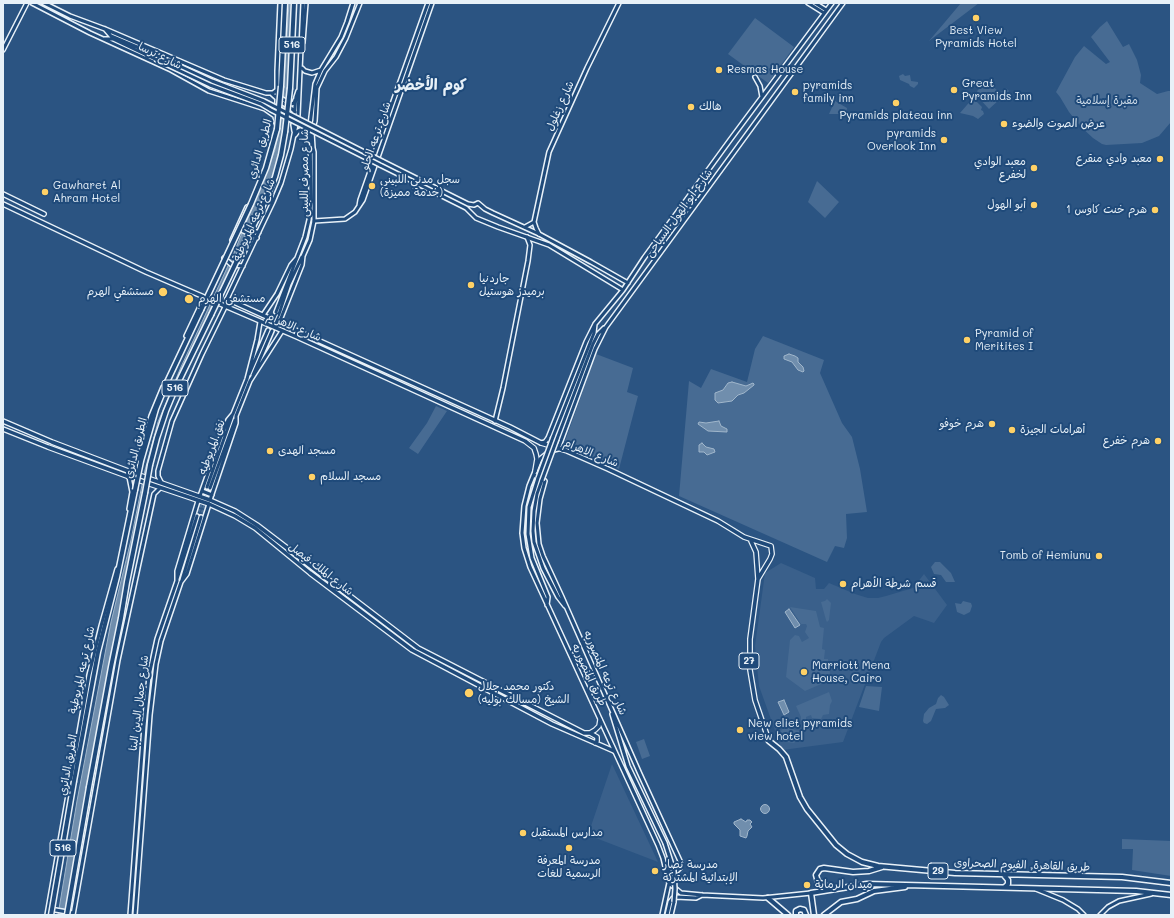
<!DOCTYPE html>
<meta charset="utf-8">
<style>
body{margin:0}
#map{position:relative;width:1174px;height:918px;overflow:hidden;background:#2b5482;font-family:Mali,sans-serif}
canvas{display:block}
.frame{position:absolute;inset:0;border:4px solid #e8f1f8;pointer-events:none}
</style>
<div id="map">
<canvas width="1174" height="918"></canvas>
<div class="frame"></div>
</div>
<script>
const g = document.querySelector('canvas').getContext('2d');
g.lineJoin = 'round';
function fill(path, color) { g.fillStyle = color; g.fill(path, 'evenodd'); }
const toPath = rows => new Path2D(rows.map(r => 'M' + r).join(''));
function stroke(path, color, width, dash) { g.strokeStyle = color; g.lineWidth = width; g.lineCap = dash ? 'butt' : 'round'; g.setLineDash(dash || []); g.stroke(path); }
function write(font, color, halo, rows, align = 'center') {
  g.font = font + ' Mali,"Playpen Sans Arabic",sans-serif'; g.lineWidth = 4; g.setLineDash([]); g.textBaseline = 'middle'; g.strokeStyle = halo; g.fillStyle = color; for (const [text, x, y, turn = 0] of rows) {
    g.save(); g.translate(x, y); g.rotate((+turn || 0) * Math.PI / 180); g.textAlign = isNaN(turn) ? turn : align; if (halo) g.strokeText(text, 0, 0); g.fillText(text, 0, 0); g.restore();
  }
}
fill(toPath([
 [781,563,815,578,816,589,824,589,829,583,855,594,868,598,878,598,886,596,913,588,924,574,947,605,934,623,914,616,884,638,881,642,843,742,782,750,759,686,755,646,765,573],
 [612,764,658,862,588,835]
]), '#3a608b');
fill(toPath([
 [961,3,979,3,929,41],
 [755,18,794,47,768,83,728,54],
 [1107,21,1123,47,1129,44,1137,60,1141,75,1140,83,1157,94,1168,91,1171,91,1171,122,1159,136,1142,143,1106,145,1102,144,1093,138,1081,127,1069,112,1060,97,1056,92,1075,57,1084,46,1106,64,1110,62,1091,37,1100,27],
 [903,74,905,76,910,75,911,81,918,82,918,84,914,88,910,86,909,84,900,80,899,76],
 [987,81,1000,93,1006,88,1009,91,989,109,976,95,978,93,977,91],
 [973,98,982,107,981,110,983,111,984,114,978,119,973,116,960,113],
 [835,101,847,108,846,114,829,114],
 [817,181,839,202,825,218,808,202],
 [763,336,824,360,820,373,842,423,852,437,860,469,867,512,846,514,847,538,844,548,835,546,827,562,679,496,689,381,701,388,711,369,747,382,755,349],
 [596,354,633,368,627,392,638,396,619,469,564,444],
 [436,406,447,411,418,454,409,448,427,423],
 [935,562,940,562,951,573,955,582,946,582,941,575,934,574,931,567],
 [827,599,831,603,829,620,827,622,826,620,821,602,825,601],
 [963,601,971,603,972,606,970,612,964,615,957,612,955,603,961,604],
 [790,607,816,611,820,627,824,628,822,649,825,650,824,659,828,659,828,668,830,672,828,681,805,691,786,677,790,640,795,635,799,636,802,642,809,638,805,632,807,626,806,624,801,624],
 [866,686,882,687,879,711,859,707],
 [829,692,832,701,830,705,829,714,823,715,821,719,812,718,811,715,806,717,806,719,804,722,801,722,801,717,796,706],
 [941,695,944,697,949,705,945,708,936,709,931,721,927,724,924,723,923,721,924,714,929,708,936,704,938,698],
 [789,722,789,726,791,727,793,727,794,730,801,731,801,735,794,743,786,742,781,735,781,731,785,726,785,723],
 [644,739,650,756,642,759,636,742],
 [1122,839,1171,841,1171,876,1132,870,1133,849,1122,849]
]), '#476b93');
const water = toPath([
 [289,3,296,3,288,124,281,159,272,187,168,409,155,446,126,589,111,653,98,732,82,815,65,915,58,915,77,801,111,622,131,540,145,470,158,422,181,367,234,253,275,150,282,114,289,3],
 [789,354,795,356,798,358,798,362,803,367,804,371,803,372,798,370,792,362,784,359,784,356,789,354],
 [732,382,746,386,753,383,754,384,754,385,744,393,738,395,732,401,718,403,715,400,715,393,723,390,728,383,732,382],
 [719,421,721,426,727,429,727,432,708,431,698,424,699,422,706,423,719,421],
 [702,443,706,447,714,449,715,452,707,455,704,452,699,452,699,445,702,443],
 [789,609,800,625,795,628,785,612,789,609],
 [784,700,789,712,784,715,778,702,784,700],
 '760.5 809a4.5 4.5 0 1 1 9 0a4.5 4.5 0 1 1-9 0Z',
 [741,819,746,822,747,820,750,820,752,822,750,824,752,827,748,831,747,836,746,838,740,836,740,830,734,824,734,822,741,819]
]);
fill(water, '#708ead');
stroke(water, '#a0b6cb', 1);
stroke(toPath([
 [273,328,279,314],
 [268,330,276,312],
 [197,516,207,487],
 [201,517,210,488]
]), '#476c94', 3, [3, 1.5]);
const tertiary = toPath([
 [808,3,824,13],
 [815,3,826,10],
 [303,42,306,3],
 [3,50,27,3],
 [359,206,360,200,373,163,375,152,428,3],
 [314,221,345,219,355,212,363,200,432,3],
 [525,227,534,222],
 [539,234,536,228,534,222,549,152,587,68,619,3],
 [495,421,503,388,528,261,530,245,527,237],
 [1036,889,1063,900,1078,909,1084,915],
 [1100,915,1108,907,1119,901,1151,894]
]);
const secondary = toPath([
 [32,3,90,33,171,70,209,91,265,109,275,116,276,123],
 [44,3,70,16,105,29,224,80,266,93,273,93,277,90],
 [105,29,111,36,156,55],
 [104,39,113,39,155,59],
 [302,68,305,71,312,73,321,70],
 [755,77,760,86,762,97],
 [272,94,281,102,291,108,295,112],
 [279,97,291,104,294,103,295,100],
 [277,109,277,71,280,3],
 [294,131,293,125,296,97,298,91],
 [295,135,298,131,302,129,307,130,310,133],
 [382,161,468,204,474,205,478,203,485,209,493,213,539,234,591,262,628,283],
 [380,165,466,208,476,218,498,227,549,245,623,290],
 [683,205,683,207,685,210,691,210],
 [675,216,681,215,683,218,682,221],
 [241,224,255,232,259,232],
 [239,229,253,235,257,238],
 [232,240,247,207],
 [224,258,232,265,243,266],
 [227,299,273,202,281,183,291,149,298,115,303,3],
 [276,312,305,237,309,220,311,201,310,125,315,84,321,70,341,37,347,22,353,3],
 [279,314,289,284,302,257],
 [263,315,277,294,291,265,297,258],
 [279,323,302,265,303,256,310,240,314,221,314,152,313,148,312,132,315,121,317,88,325,71,336,57,346,38,360,3],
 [186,336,204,298],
 [249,374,268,330],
 [253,375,272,331],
 [553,437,594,333,595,324],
 [548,438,553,445,559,445],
 [557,439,593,344,598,334,604,328],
 [541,443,545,442,548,438,586,342,595,324,623,290,644,258,730,140,832,3],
 [132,472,137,466,151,416,163,387],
 [533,476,539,475,545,481,540,499,537,523,539,544,543,556,562,597,640,774,681,863,680,868,677,871,672,872,666,870],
 [129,477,132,492,129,509],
 [538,478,529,507,528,534,532,558,548,597,547,605],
 [542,480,537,494,534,511,533,531,534,542,543,568,558,597,565,606],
 [161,482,158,476,158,471,172,421,202,354,225,307],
 [207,487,232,416],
 [210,488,235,420],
 [202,491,212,495],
 [200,496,222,434,228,420,233,414,247,379,257,340,260,322],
 [210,500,236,423,236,416,250,381,282,331],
 [177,579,197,516],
 [182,580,201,517],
 [612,714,628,766,665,843],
 [669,883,681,893,702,895,763,898,811,893],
 [50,909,73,913],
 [47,915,89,675,101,626,117,569],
 [73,915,118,660,154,494,160,488],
 [130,915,144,726,149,676,157,639,177,581,177,571,198,501],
 [135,915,150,715,156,664,161,641,181,582,187,574,209,504],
 [662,915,669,883,663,858,658,845,530,567,524,548,522,533,524,506,529,486,540,459,550,451,558,449,595,349,606,327,843,3],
 [667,915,670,902,673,898,676,897,696,898,702,895],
 [671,915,674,902]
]);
const primary = toPath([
 [3,194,44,214],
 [3,204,146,272,297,337,525,441,534,448,536,454,537,459,535,471],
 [227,299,510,427,541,443,567,451,608,469,718,521,744,537,771,546,772,554,770,559,758,579],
 [3,421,52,442,136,474,210,500,235,511,257,525,418,648,584,733,590,733,595,730,599,726,600,720],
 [3,429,48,447,135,479,209,504,235,516,255,528,310,573,412,650,552,724,614,751],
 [751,541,756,552,758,579,750,639,750,670,755,700,769,741],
 [590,733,597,737,597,741,595,743]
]);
const trunk = toPath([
 [769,741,779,749,786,757,800,797,807,809,836,845,847,854,862,862,878,866,955,873,1122,877,1171,883],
 [1003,874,1008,880,1008,884,1005,887],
 [834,889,818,882,816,875,820,869,824,868,853,872,869,871,882,867],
 [768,898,788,915],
 [796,915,796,911,800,909,804,910,806,915],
 [814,915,811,893,867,884,1136,891,1171,895],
 [824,915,841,902,857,899,874,891,905,887]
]);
const motorway = toPath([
 [281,86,285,3],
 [290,88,294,3],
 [251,204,266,168,277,129],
 [261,210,275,177,281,155,285,132],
 [141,461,156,409,167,382,201,310],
 [150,465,157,438,166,411,176,387,211,315],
 [74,781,98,652,117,577,135,490],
 [89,787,111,667,121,618,127,582,145,493]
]);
stroke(tertiary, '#e8f1f8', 6);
stroke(secondary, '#e8f1f8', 6);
stroke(primary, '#e8f1f8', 6);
stroke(trunk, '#e8f1f8', 7);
stroke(motorway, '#e8f1f8', 7);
stroke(tertiary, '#1f4a7a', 3);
stroke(secondary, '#1f4a7a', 3);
stroke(primary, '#1f4a7a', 3.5);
stroke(trunk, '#1f4a7a', 4);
stroke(motorway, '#1f4a7a', 4);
const secondaryBridge = toPath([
 [156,55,212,81,264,101,382,161],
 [155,59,210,85,261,104,271,110,380,165],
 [538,478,553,437],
 [542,480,557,439],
 [665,843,674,871,675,889,674,902]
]);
const motorwayBridge = toPath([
 [277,129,281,86],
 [285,132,290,88],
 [201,310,251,204],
 [211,315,261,210],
 [135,490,141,461],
 [145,493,150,465],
 [51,915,74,781],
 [67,915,89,787]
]);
stroke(secondaryBridge, '#e8f1f8', 6, []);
stroke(motorwayBridge, '#e8f1f8', 7, []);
stroke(secondaryBridge, '#1f4a7a', 3);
stroke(motorwayBridge, '#1f4a7a', 4);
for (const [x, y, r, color] of [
 [976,18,4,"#ffd166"],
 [719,70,4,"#ffd166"],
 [954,90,4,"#ffd166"],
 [795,92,4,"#ffd166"],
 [896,103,4,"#ffd166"],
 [691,107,4,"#ffd166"],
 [1004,124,4,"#ffd166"],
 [944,140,4,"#ffd166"],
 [1160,159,4,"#ffd166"],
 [1034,168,4,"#ffd166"],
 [372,186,4,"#ffd166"],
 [45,192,4,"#ffd166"],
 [1034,205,4,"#ffd166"],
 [1155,210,4,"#ffd166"],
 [471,285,4,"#ffd166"],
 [163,292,5,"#ffd166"],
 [189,299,5,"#ffd166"],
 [967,340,4,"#ffd166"],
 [992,424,4,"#ffd166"],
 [1012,430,4,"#ffd166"],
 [1158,441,4,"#ffd166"],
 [270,451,4,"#ffd166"],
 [312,477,4,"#ffd166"],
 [1099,556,4,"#ffd166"],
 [843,584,4,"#ffd166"],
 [804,672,4,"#ffd166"],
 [469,693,5,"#ffd166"],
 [740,730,4,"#ffd166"],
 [523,833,4,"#ffd166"],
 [569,848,4,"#ffd166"],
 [655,871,4,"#ffd166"],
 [807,885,4,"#ffd166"]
]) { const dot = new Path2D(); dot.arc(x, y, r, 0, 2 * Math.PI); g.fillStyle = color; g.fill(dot); stroke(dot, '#1f4a7a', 1.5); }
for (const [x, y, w] of [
 [292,45,26],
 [175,388,26],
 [749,661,20],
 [63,848,26],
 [938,871,20]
]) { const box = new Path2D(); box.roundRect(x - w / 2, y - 8, w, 16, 3); g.fillStyle = '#1f4a7a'; g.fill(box); stroke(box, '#e8f1f8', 1); }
write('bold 10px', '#e8f1f8', null, [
 ["516",292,45],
 ["516",175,388],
 ["27",749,661],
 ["516",63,848],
 ["29",938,871]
]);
write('11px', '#e8f1f8', '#1f4a7a', [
 ["Best View",976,31,"center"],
 ["Pyramids Hotel",976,44,"center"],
 ["Resmas House",727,70],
 ["Great",962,84],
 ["Pyramids Inn",962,97],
 ["pyramids",803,86],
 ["family inn",803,99],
 ["هالك",699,107],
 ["Pyramids plateau inn",896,116,"center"],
 ["عرض الصوت والضوء",1012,124],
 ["pyramids",936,134,"right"],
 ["Overlook Inn",936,147,"right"],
 ["معبد وادي منقرع",1152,159,"right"],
 ["معبد الوادي",1026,162,"right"],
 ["لخفرع",1026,175,"right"],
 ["سجل مدني اللبيني",380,180],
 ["(خدمة مميزة)",380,193],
 ["Gawharet Al",53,186],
 ["Ahram Hotel",53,199],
 ["أبو الهول",1026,205,"right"],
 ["هرم خنت كاوس 1",1147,210,"right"],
 ["جاردنيا",479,279],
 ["برميدز هوستيل",479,292],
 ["مستشفي الهرم",154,292,"right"],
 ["مستشفى الهرم",198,299],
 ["Pyramid of",975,334],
 ["Meritites I",975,347],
 ["هرم خوفو",984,424,"right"],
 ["أهرامات الجيزة",1020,430],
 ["هرم خفرع",1150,441,"right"],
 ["مسجد الهدى",278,451],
 ["مسجد السلام",320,477],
 ["Tomb of Hemiunu",1091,556,"right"],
 ["قسم شرطة الأهرام",851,584],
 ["Marriott Mena",812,666],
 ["House, Cairo",812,679],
 ["دكتور محمد جلال",478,687],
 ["الشيخ (مسالك بوليه)",478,700],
 ["New eliet pyramids",748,724],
 ["view hotel",748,737],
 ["مدارس المستقبل",531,833],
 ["مدرسة المعرفة",569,861,"center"],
 ["الرسمية للغات",569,874,"center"],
 ["مدرسة نصار",663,865],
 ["الإبتدائية المشتركة",663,878],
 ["ميدان الرماية",815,885]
], 'left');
write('11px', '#e8f1f8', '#1f4a7a', [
 ["شارع ترسا",160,56,26],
 ["شارع زغلول",560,106,-66],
 ["شارع ترعه الحلو",376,136,-71],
 ["الطريق الدائري",260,149,-74],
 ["شارع مصرف اللبينى",305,173,-90],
 ["شارع أبو الهول السياحى",679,213,-54],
 ["شارع ترعه المريوطية",254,220,-66],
 ["شارع الاهرام",294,327,23],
 ["نفق المريوطيه",212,447,-70],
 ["الطريق الدائري",136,448,-76],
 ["شارع الاهرام",591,453,22],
 ["شارع الملك فيصل",321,569,38],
 ["شارع ترعه المريوطية",82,670,-78],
 ["شارع ترعه المنصوريه",605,673,66],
 ["طريق المنصوريه",589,675,65],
 ["شارع جمال الدين البنا",139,703,-83],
 ["الطريق الدائري",68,765,-80],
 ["طريق القاهرة, الفيوم الصحراوى",1022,865,2]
]);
write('11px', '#d0dde9', '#1f4a7a', [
 ["مقبرة إسلامية",1107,101]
]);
write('bold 15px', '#e8f1f8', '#1f4a7a', [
 ["كوم الأخضر",431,85]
]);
</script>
